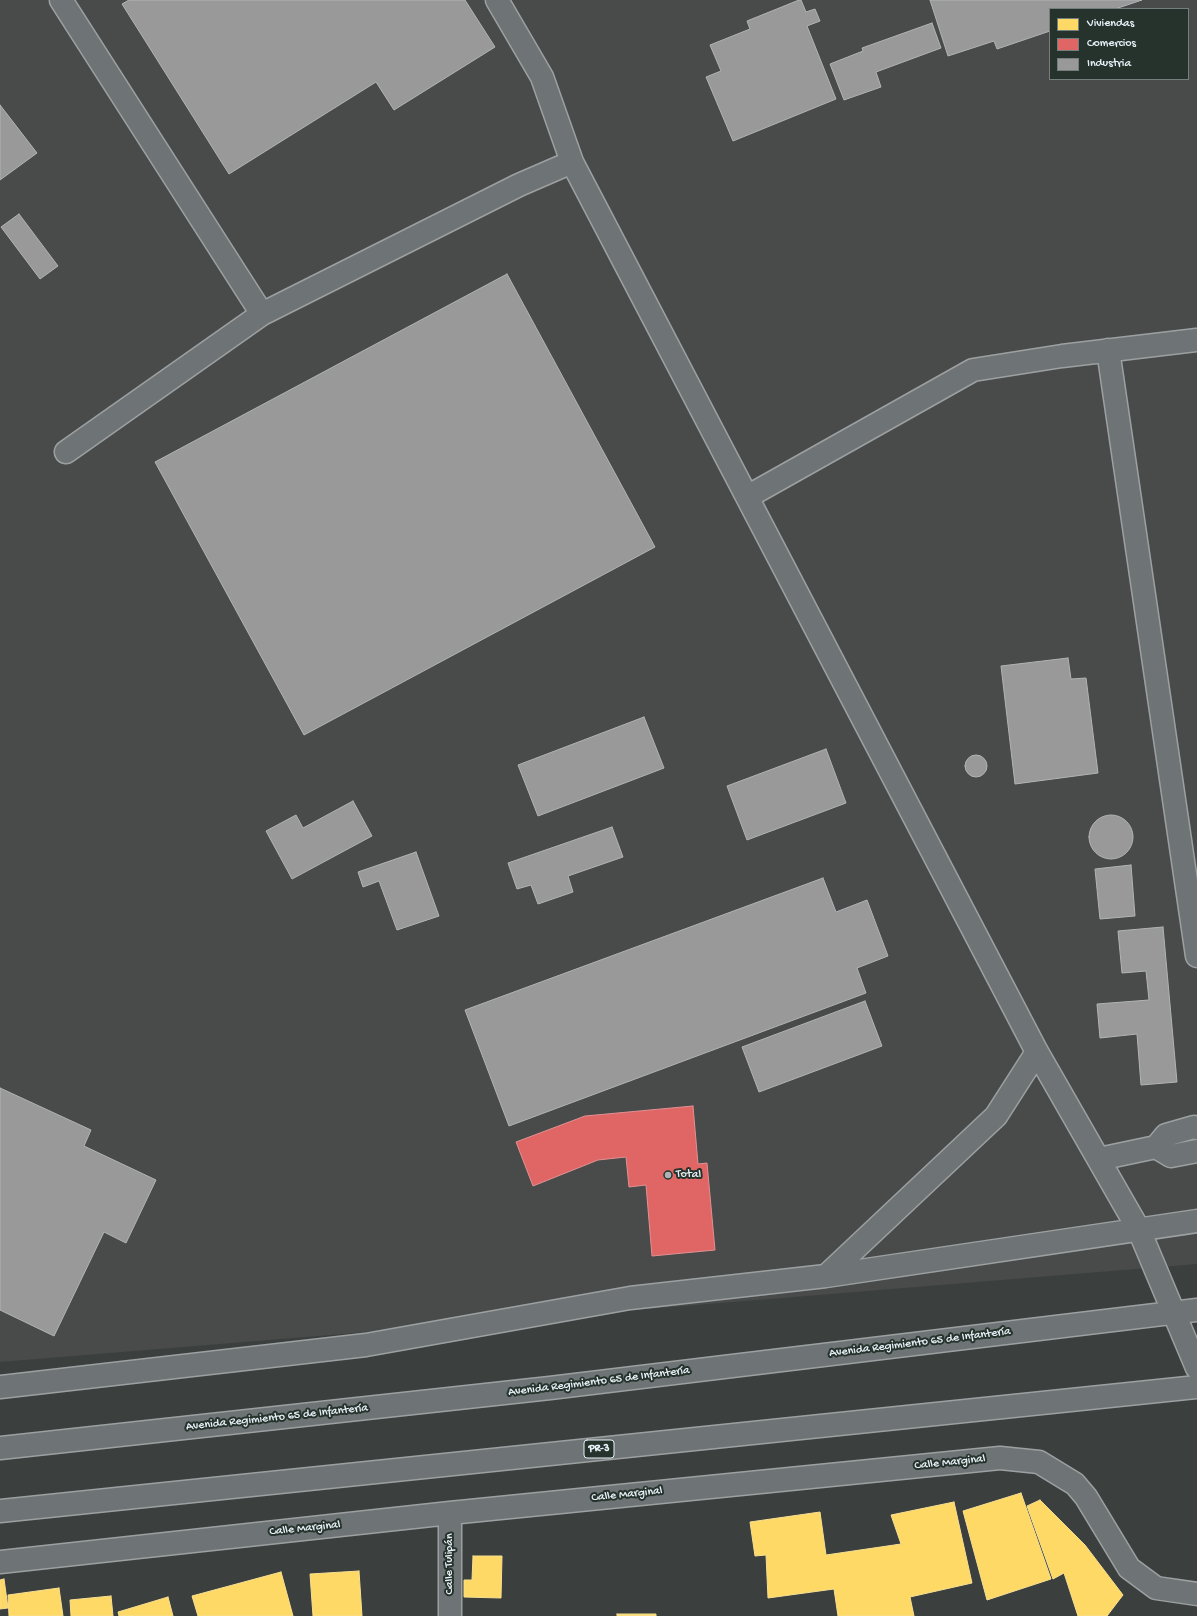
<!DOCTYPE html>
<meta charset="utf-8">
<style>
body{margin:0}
#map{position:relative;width:1197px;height:1616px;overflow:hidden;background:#3b3f3d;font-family:"Gochi Hand",sans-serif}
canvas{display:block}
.legend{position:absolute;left:1049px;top:8px;width:140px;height:72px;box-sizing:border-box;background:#26332d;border:1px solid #747f7e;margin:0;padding:5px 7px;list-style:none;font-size:12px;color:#e8f1f8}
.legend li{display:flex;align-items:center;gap:8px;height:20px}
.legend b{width:20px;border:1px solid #747f7e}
</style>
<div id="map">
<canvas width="1197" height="1616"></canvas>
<ul class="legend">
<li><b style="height:11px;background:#ffd966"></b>Viviendas</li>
<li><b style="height:11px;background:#e06666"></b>Comercios</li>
<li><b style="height:11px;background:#999"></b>Industria</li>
</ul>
</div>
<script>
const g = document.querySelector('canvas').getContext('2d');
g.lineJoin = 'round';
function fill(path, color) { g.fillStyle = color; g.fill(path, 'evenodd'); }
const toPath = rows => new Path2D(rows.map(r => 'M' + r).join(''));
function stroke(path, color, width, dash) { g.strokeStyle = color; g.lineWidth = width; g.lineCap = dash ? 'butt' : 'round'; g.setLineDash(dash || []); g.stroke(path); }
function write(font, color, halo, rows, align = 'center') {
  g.font = font + ' "Gochi Hand",sans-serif'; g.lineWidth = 4; g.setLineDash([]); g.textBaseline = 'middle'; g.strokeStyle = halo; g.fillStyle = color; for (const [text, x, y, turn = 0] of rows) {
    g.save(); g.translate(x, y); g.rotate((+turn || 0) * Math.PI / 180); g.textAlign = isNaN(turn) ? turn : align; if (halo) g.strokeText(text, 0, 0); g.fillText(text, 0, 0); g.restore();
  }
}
fill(toPath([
 [0,0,1197,0,1197,1264,0,1362],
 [1050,9,1188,9,1188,79,1050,79]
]), '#494b4b');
const homes = toPath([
 [1021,1493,1051,1579,987,1600,963,1511,1021,1493],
 [1040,1500,1085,1545,1123,1595,1107,1616,1078,1616,1064,1573,1053,1579,1027,1506,1040,1500],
 [954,1502,972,1583,910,1597,914,1616,838,1616,834,1589,768,1598,766,1555,755,1556,750,1522,820,1512,826,1555,901,1544,891,1515,954,1502],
 [473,1556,502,1556,501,1598,464,1597,464,1580,472,1580,473,1556],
 [359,1571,362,1616,313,1616,310,1574,359,1571],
 [281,1572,293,1616,198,1616,192,1596,281,1572],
 [4,1579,8,1608,0,1609,0,1580,4,1579],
 [59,1588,63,1616,9,1616,8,1595,59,1588],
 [111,1596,113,1616,71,1616,70,1600,111,1596],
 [168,1597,173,1616,119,1616,118,1612,168,1597],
 [617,1614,656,1614,656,1616,617,1616,617,1614]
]);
fill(homes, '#ffd966');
stroke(homes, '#f8e092', 1);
const shops = toPath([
 [693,1106,698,1164,707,1163,715,1250,652,1256,646,1185,629,1187,626,1157,598,1160,533,1186,516,1142,585,1116,693,1106]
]);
fill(shops, '#e06666');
stroke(shops, '#e29092', 1);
const industry = toPath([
 [129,0,465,0,495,47,394,110,376,82,229,174,122,4,129,0],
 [799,0,801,0,806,12,815,9,820,21,807,26,836,99,733,141,706,77,721,71,710,45,750,29,747,21,799,0],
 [930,0,1142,0,1115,9,1050,9,1050,31,997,49,994,41,948,56,930,0],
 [932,23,941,48,876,72,881,87,844,100,830,64,863,51,862,48,932,23],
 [0,105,37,153,0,180,0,105],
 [19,214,58,266,40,279,1,227,19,214],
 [507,274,655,547,304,735,155,462,507,274],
 [1068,658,1071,679,1086,678,1098,773,1015,784,1001,666,1068,658],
 [644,717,664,768,538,816,518,765,644,717],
 [826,749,846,803,747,840,727,786,826,749],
 '965 766a11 11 0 1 1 22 0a11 11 0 1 1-22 0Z',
 [353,801,372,836,292,879,266,831,296,815,303,828,353,801],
 '1089 837a22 22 0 1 1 44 0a22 22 0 1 1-44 0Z',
 [612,827,623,857,568,876,573,892,538,904,531,885,517,889,508,863,612,827],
 [416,852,439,916,397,930,379,881,363,887,358,872,416,852],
 [1131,865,1135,916,1100,919,1095,869,1131,865],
 [823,878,836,912,867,900,888,956,857,968,866,993,509,1126,465,1010,823,878],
 [1163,927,1177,1082,1141,1085,1137,1034,1100,1038,1097,1004,1149,1000,1146,971,1122,973,1118,931,1163,927],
 [865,1001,882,1046,759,1092,742,1047,865,1001],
 [0,1088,91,1130,84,1146,156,1180,126,1243,104,1232,54,1336,0,1310,0,1088]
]);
fill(industry, '#999');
stroke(industry, '#b1b3b6', 1);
const minor = toPath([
 [61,0,262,314],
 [497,0,542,77,572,162],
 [1108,350,1197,956],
 [66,452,262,314,519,185,572,162,1037,1052,1139,1230,1197,1368],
 [747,497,973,370,1062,356,1197,340],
 [1156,1147,1171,1156,1197,1151],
 [1099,1159,1156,1147,1166,1135,1194,1127,1197,1128],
 [826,1276,996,1116,1037,1052],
 [0,1387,366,1345,630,1298,826,1276,1197,1221],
 [450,1513,450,1616],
 [0,1562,450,1513,1000,1458,1039,1462,1075,1484,1086,1497,1129,1568,1156,1588,1197,1594]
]);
const major = toPath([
 [0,1448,550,1388,1197,1310],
 [0,1511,1197,1387]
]);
stroke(minor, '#9da0a1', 25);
stroke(major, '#9da0a1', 25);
stroke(minor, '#6e7475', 22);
stroke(major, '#6e7475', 22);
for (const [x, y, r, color] of [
 [668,1175,4,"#abb3b7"]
]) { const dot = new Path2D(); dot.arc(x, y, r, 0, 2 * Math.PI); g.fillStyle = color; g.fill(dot); stroke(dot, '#26332d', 1.5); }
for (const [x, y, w] of [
 [599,1449,30]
]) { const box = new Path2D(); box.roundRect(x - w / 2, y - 9, w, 18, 3); g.fillStyle = '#26332d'; g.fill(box); stroke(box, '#e8f1f8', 1); }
write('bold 11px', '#e8f1f8', null, [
 ["PR-3",599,1449]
]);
write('12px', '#e8f1f8', '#26332d', [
 ["Total",676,1175]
], 'left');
write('12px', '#e8f1f8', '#26332d', [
 ["Avenida Regimiento 65 de Infantería",920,1343,-7],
 ["Avenida Regimiento 65 de Infantería",599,1382,-7],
 ["Avenida Regimiento 65 de Infantería",277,1418,-6],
 ["Calle Marginal",950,1463,-6],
 ["Calle Marginal",627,1495,-6],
 ["Calle Marginal",305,1529,-6],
 ["Calle Tulipán",450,1564,-90]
]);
</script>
